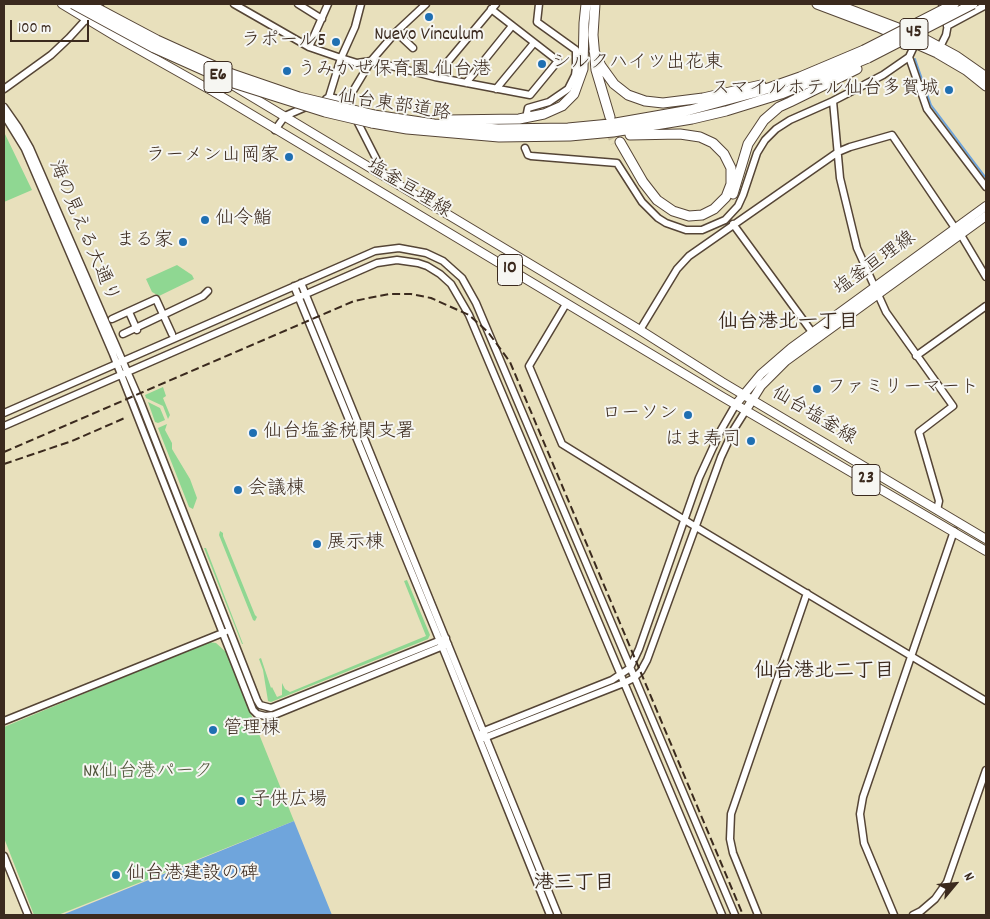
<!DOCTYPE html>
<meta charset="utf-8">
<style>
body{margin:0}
#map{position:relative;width:990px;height:919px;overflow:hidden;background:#e8e0bc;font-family:Dekko,sans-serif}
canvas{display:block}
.frame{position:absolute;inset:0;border:5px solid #3b2a1e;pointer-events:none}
.north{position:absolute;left:930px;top:859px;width:50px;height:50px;-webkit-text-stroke:4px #f6f6f2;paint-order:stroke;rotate:62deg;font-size:14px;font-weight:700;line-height:20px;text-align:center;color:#3b2a1e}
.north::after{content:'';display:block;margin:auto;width:18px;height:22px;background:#3b2a1e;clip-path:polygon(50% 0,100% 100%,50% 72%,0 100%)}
.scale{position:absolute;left:10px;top:20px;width:79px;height:22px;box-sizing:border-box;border:2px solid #3b2a1e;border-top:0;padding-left:6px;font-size:15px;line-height:18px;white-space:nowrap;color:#3b2a1e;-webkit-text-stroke:4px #f6f6f2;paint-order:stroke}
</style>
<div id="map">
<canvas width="990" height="919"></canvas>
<div class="frame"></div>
<div class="north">N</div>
<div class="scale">100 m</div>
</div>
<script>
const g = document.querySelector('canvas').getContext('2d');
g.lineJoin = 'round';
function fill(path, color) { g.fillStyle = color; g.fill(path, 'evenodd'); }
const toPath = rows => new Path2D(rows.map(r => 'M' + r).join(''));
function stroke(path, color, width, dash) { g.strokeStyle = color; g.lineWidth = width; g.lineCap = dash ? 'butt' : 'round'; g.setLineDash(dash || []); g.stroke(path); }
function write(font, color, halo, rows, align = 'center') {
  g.font = font + ' Dekko,"Klee One",sans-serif'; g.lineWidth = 4; g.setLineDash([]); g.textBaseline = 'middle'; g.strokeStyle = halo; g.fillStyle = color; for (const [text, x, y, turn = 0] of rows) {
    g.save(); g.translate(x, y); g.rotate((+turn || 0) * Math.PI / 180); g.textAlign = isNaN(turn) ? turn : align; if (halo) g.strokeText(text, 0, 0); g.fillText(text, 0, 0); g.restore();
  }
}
fill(toPath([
 [4,132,32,190,4,202],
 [177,265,192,275,194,279,159,296,152,292,146,279],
 [163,387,166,396,163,398,170,415,168,419,163,406,146,398,145,395],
 [148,402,160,408,165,420,158,423,155,422],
 [167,424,165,430,172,443,172,449,190,479,197,498,193,509,189,507,158,428],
 [220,531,223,533,223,536,255,615,257,617,255,621,253,620,219,535],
 [204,548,206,548,243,644,242,644],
 [407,580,430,635,428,639,271,702,268,701,263,670,259,659,261,658,271,688,272,687,277,697,282,695,282,683,285,689,290,692,426,636,404,581],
 [208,642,216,643,226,652,294,821,58,915,34,915,4,838,4,727]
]), '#8fd792');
fill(toPath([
 [294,821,332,915,62,915,166,873]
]), '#6fa5dc');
stroke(toPath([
 [915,59,931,105,986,178]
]), '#6fa5dc', 2);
stroke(toPath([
 [604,118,615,143]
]), '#c5bc9c', 9, [9, 4.5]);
const minor = toPath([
 [234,4,309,47,341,58,357,63,371,61,435,77,530,95,558,61,491,9],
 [298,4,322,19],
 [947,26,986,5],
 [396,32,413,48],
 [309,47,328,4],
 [940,47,946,35,948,24,942,4],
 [909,57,927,109,986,187],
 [435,77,496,4],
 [466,83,512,26],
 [4,89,51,55,69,38,100,4],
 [496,89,534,43],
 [329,97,341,58,355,27,361,4],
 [326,99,329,97,347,101],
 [347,101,371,61,396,32,426,4],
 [833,101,840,178,857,248,886,312,953,406,919,432,939,501,937,510],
 [4,107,18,127,30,148,140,401,257,700,260,705,271,708,446,638],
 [527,113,528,108,549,102,568,89,575,75,576,68,576,50,537,22,539,4],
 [4,115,25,149,113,354,253,710,257,714,265,716,274,715,448,644],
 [355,117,385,176],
 [275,130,285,116,308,106],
 [525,148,528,155,531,156,617,163,642,202,658,218,666,223,686,230,702,230,725,220,738,206,743,195,757,153,765,140,776,129,790,120,833,101,883,75,909,57,916,42],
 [733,224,812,332],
 [961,235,986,277],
 [301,283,558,915],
 [294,286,446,656,550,915],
 [566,304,529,366,562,444,696,527,986,701],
 [129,312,137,330],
 [112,319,156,299,172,334],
 [640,330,677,269,689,256,838,152,850,147,892,135,955,228],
 [123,334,203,296,208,291],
 [916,356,986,306],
 [4,413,375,251,399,248,426,253,443,261,462,278,476,303,735,915],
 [4,426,377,263,397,260,418,263,427,266,440,274,451,284,469,315,722,915],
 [4,721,225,632],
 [481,734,484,731,612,680,630,668,639,649,699,478,721,430,736,404],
 [484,738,624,683,634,678,641,671,647,660,721,457,734,429,746,410],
 [4,856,28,915],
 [758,915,733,853,730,839,731,814,807,593],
 [894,915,864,843,860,814,863,797,954,531],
 [913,915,921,911,935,899,947,882,986,770]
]);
const major = toPath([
 [62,4,120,39,214,92,721,396,986,551],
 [234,86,640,330,722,382,986,539],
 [736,404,761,374,791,348,986,206],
 [746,410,761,386,786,361,986,216]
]);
const highway = toPath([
 [595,4,593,35,596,70,610,117],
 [817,4,878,27,937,53,966,70,986,86],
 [835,4,919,36,956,56,986,77],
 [594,51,601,66,614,84,628,95,645,101,663,103,703,98,761,85],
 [374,115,434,124,498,129,568,128,610,124,690,110,757,92,800,77,864,50],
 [447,120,519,119,544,114,562,106,574,94,583,69,584,23,586,4],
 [372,123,407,129,499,137,570,136,613,132,692,119,726,111,781,94,868,58],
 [620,142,643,182,657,200,673,211,689,216,702,215,714,209,726,197,731,184,731,168,724,154,713,143,700,137,680,134,630,135],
 [733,194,748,144,764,120,779,107,790,102,857,69]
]);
stroke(minor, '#554536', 9);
stroke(major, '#554536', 10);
stroke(highway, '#554536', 11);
stroke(minor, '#fff', 6);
stroke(major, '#fff', 8);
stroke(highway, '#fff', 9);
stroke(toPath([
 [4,452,354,301,389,294,411,294,431,298,469,315,488,332,510,362,743,915],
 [4,464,72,441,127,417]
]), '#3b2a1e', 2, [8, 4]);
const highwayBridge = toPath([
 [73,4,154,48,230,82,325,112,372,123],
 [89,4,157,40,232,74,299,97,374,115],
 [864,50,954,4],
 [868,58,973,4]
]);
stroke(highwayBridge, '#554536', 11, []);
stroke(highwayBridge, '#fff', 9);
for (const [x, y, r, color] of [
 [429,17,5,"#1f6fb2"],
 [336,42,5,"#1f6fb2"],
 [542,64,5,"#1f6fb2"],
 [287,71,5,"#1f6fb2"],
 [949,90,5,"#1f6fb2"],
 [289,157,5,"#1f6fb2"],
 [205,220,5,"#1f6fb2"],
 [183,242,5,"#1f6fb2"],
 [817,389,5,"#1f6fb2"],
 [688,415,5,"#1f6fb2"],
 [253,433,5,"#1f6fb2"],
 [751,441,5,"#1f6fb2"],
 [238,490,5,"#1f6fb2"],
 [317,544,5,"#1f6fb2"],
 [213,730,5,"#1f6fb2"],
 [241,801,5,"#1f6fb2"],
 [116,875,5,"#1f6fb2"]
]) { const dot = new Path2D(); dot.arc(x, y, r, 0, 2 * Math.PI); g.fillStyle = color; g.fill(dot); stroke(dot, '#f6f6f2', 2); }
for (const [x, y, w] of [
 [914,34,28],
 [218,77,28],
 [510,270,25],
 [866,480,28]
]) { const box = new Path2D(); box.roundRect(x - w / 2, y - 15.5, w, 31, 4); g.fillStyle = '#f6f6f2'; g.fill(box); stroke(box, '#3b2a1e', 1); }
write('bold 18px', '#3b2a1e', null, [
 ["45",914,34],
 ["E6",218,77],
 ["10",510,270],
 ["23",866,480]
]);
write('19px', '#3b2a1e', '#f6f6f2', [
 ["Nuevo Vinculum",429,36,"center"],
 ["ラポール5",326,42,"right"],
 ["シルクハイツ出花東",552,64],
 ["うみかぜ保育園 仙台港",297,71],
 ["スマイルホテル仙台多賀城",939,90,"right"],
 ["ラーメン山岡家",279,157,"right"],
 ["仙令鮨",215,220],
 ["まる家",173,242,"right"],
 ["ファミリーマート",827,389],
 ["ローソン",678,415,"right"],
 ["仙台塩釜税関支署",263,433],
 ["はま寿司",741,441,"right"],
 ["会議棟",248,490],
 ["展示棟",327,544],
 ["管理棟",223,730],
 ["子供広場",251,801],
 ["仙台港建設の碑",126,875]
], 'left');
write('19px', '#3b2a1e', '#f6f6f2', [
 ["仙台東部道路",394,107,9],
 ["塩釜亘理線",408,190,31],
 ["海の見える大通り",82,232,67],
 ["塩釜亘理線",876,265,-36],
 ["仙台塩釜線",813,417,31]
]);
write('19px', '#50553b', '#f6f6f2', [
 ["NX仙台港パーク",148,773]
]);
write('bold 20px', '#3b2a1e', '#f6f6f2', [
 ["仙台港北一丁目",788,324],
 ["仙台港北二丁目",824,673],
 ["港三丁目",574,885]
]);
</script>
